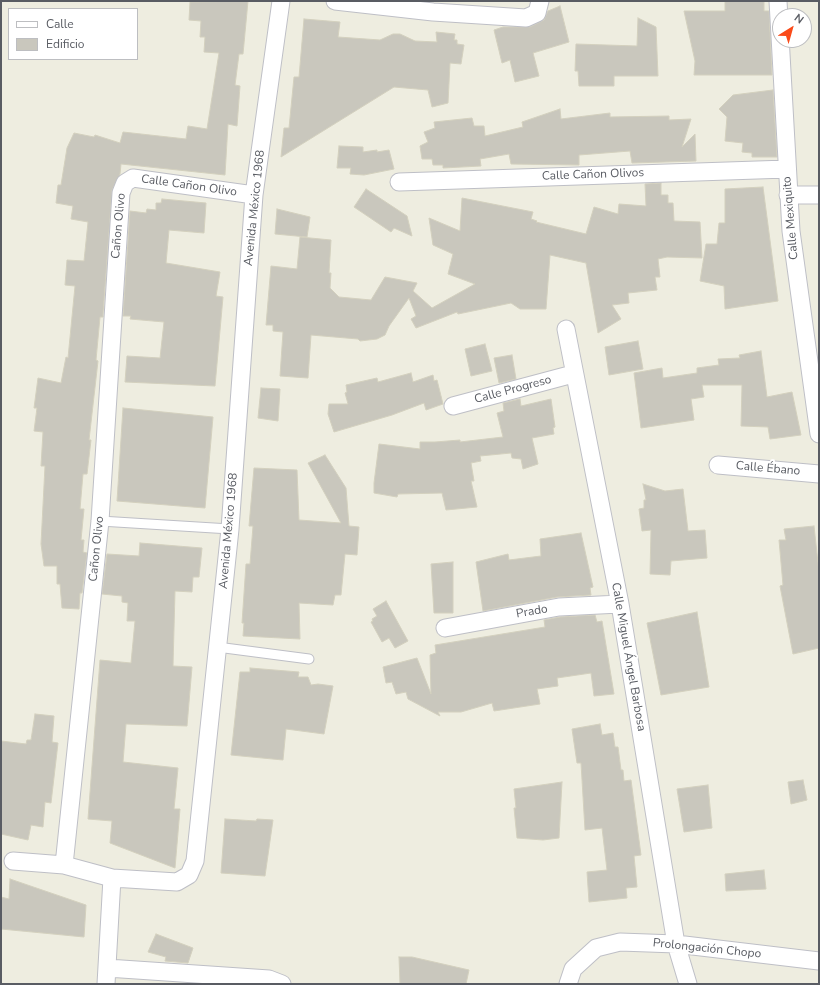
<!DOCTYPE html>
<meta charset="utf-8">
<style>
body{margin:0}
#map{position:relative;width:820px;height:985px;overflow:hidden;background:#eeede0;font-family:"Nunito Sans",sans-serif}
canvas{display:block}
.frame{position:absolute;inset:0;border:2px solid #595c63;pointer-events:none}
.legend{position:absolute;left:8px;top:8px;width:130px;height:52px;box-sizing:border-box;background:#fff;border:1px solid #bdbec1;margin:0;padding:5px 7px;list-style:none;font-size:12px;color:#595c63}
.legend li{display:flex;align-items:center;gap:8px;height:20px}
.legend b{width:20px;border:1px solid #bdbec1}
.north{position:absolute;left:772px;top:8px;width:40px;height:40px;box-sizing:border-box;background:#fff;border:1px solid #bdbec1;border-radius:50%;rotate:37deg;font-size:11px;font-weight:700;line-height:16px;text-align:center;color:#595c63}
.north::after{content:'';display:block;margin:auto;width:14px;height:18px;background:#fa4b1a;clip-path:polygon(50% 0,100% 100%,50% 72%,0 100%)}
</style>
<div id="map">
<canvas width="820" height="985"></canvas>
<div class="frame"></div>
<ul class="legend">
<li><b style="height:5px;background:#fff"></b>Calle</li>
<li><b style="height:11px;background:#c9c7bd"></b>Edificio</li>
</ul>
<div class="north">N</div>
</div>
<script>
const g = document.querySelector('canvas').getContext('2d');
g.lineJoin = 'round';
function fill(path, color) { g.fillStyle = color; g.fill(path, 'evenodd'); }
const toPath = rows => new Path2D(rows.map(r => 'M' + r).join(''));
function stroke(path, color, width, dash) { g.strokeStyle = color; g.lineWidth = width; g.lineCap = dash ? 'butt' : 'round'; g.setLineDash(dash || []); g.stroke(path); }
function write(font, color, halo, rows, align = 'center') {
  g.font = font + ' "Nunito Sans",sans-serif'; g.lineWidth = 3.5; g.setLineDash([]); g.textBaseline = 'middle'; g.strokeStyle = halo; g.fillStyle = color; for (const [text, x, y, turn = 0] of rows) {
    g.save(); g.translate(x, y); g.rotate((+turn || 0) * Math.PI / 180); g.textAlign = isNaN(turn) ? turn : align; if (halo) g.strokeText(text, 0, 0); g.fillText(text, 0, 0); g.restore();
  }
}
const building = toPath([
 [248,1,243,54,239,54,235,85,240,86,237,126,228,124,225,175,121,164,120,174,112,190,103,314,103,317,100,317,96,360,98,361,89,440,91,440,87,474,83,474,80,509,84,509,81,540,84,540,83,552,87,553,82,593,80,593,79,609,62,608,60,584,57,584,57,566,44,566,41,544,45,466,41,466,43,432,34,431,37,408,34,408,38,378,61,383,66,357,68,358,75,286,65,285,67,260,84,261,88,222,71,219,73,206,56,203,58,185,61,185,67,148,74,133,94,137,95,135,120,143,123,132,186,139,188,126,207,129,219,53,204,52,205,37,200,37,201,21,189,20,190,2,248,1],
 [725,1,764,1,764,11,769,11,772,75,694,75,695,61,684,11,725,11,725,1],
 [560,6,569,42,533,53,539,76,515,82,510,60,502,63,494,30,503,27,530,27,544,20,548,11,560,6],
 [638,18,656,27,658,76,614,76,614,86,579,86,578,71,575,71,576,44,637,46,638,18],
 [304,19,340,22,338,37,380,40,393,34,400,34,415,41,437,42,436,32,455,34,454,40,457,40,457,44,464,45,461,64,450,63,448,103,432,107,428,90,394,87,281,157,284,128,289,128,294,77,299,77,304,19],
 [773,90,777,157,752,157,752,153,742,152,743,143,725,141,727,117,719,109,733,95,773,90],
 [560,109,561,119,610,113,610,117,669,116,669,120,691,119,682,147,695,134,696,161,632,163,630,151,579,155,579,165,511,164,509,154,480,159,481,166,443,168,443,165,433,165,432,159,422,159,420,146,428,142,424,132,435,128,434,122,472,118,474,126,484,126,485,136,523,127,522,122,560,109],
 [339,146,363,147,363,152,377,150,377,152,389,150,394,169,364,175,350,174,351,168,337,168,339,146],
 [661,183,661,195,668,195,668,203,673,203,674,221,700,222,702,258,667,257,658,259,660,277,655,277,657,290,628,293,629,303,612,305,621,319,598,333,586,263,550,255,546,309,520,309,511,303,458,314,457,312,416,328,411,319,416,316,409,298,389,326,385,335,377,339,360,341,358,339,311,335,308,378,280,376,283,332,273,331,273,325,266,325,271,266,297,269,300,237,331,240,329,273,331,273,330,288,339,297,371,300,385,277,417,283,413,291,432,308,475,284,448,274,453,254,433,245,429,218,460,231,462,198,533,212,531,219,537,221,536,222,586,234,594,207,618,214,619,204,646,206,645,184,661,183],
 [763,187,778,301,725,309,724,286,700,281,706,244,717,244,719,223,725,223,725,189,763,187],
 [366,189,407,216,412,236,394,228,391,232,354,207,366,189],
 [162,199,206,203,204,233,169,230,166,263,220,272,216,296,223,297,215,386,125,382,127,356,160,358,164,322,130,319,131,316,123,316,130,211,146,213,147,209,156,210,156,203,161,203,162,199],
 [277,209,310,217,307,237,275,234,277,209],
 [638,341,643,369,609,375,605,347,638,341],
 [485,344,492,371,471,376,465,349,485,344],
 [761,351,767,397,792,392,801,435,770,439,768,427,741,426,742,385,702,385,704,397,691,399,694,420,641,428,634,373,662,368,663,378,697,373,697,368,719,365,718,359,740,358,739,355,761,351],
 [512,355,516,379,499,383,494,358,512,355],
 [411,373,413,382,433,375,434,381,437,380,443,404,426,410,424,403,392,415,334,432,328,414,329,404,348,404,345,393,347,392,346,385,377,378,378,382,411,373],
 [261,388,280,389,278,421,258,418,261,388],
 [520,399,521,406,551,399,555,427,553,428,554,434,532,438,538,464,523,469,521,459,512,458,511,453,480,456,481,461,471,463,474,481,471,481,477,507,446,510,442,493,398,494,397,497,374,493,374,483,379,444,420,449,420,442,435,442,460,440,460,442,503,437,497,413,504,411,503,403,520,399],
 [123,408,213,417,205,508,117,501,123,408],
 [325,455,346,488,349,526,359,527,357,555,345,554,341,595,335,595,333,605,299,603,300,639,243,636,244,623,242,623,246,564,250,564,253,526,249,526,254,468,297,470,299,520,341,523,308,463,325,455],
 [643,484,665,491,683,489,688,531,705,530,707,558,671,561,670,575,650,574,651,530,642,531,639,509,644,508,644,500,646,500,643,484],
 [814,526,819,572,819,648,793,654,780,586,783,585,779,540,786,540,784,529,814,526],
 [581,533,593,587,590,588,591,595,557,597,483,611,476,562,508,554,509,560,541,556,540,539,581,533],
 [140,543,202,548,199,577,193,577,192,592,175,591,173,666,192,667,187,726,126,724,123,762,178,768,174,809,180,809,175,868,110,843,112,821,88,819,100,660,131,663,135,621,127,621,128,603,122,602,122,596,102,594,107,554,139,556,140,543],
 [453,562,453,613,434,613,431,564,453,562],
 [386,601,408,641,395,648,389,638,382,642,371,622,373,621,372,619,377,616,373,609,386,601],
 [697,612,709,687,661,695,647,623,697,612],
 [595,615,597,622,602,621,614,694,594,696,591,673,557,678,558,686,537,689,540,704,494,711,492,703,461,712,438,712,440,716,408,699,406,692,396,694,392,682,386,683,383,667,417,658,431,694,430,655,436,653,435,645,545,627,544,620,560,617,595,615],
 [250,668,299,672,298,677,308,677,311,685,318,684,333,686,324,734,286,729,283,760,231,755,240,672,250,672,250,668],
 [35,714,54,716,52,742,58,743,51,803,45,802,43,827,31,825,28,840,1,834,1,741,26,744,27,740,31,740,35,714],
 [600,724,602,735,613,733,615,747,618,747,621,770,623,770,624,781,631,780,641,855,634,856,637,887,626,888,627,898,589,902,587,872,607,870,602,828,585,830,581,763,577,763,572,729,600,724],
 [803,780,807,800,791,804,788,782,803,780],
 [562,782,559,838,543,840,517,838,514,808,516,808,514,789,562,782],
 [708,785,712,828,684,832,677,789,708,785],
 [225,819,256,821,257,819,273,820,265,876,221,873,225,819],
 [764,870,766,889,726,891,725,874,764,870],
 [10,879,86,905,84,937,1,929,1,897,9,899,10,879],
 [156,934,193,948,188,963,165,961,166,957,148,952,156,934],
 [399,957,412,957,469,970,466,984,400,984,399,957]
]);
fill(building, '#c9c7bd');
stroke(building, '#d3d0be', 1);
const lane = toPath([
 [100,521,230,529],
 [217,647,309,659]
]);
const street = toPath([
 [335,1,433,12,526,18,537,13,540,1],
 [778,1,791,231,819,434],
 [399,182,787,169],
 [788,195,819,195],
 [566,329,620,604,676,944,688,984],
 [453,406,573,374],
 [718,465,819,474],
 [445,628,559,607,620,604],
 [13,861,64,865,112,878,177,882,189,875,195,861,230,529,254,195,281,1],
 [64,865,100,521,121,193,125,183,133,178,254,195],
 [107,968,269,979,282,984],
 [106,984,112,878],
 [568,984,573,969,596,948,620,942,676,944,819,961]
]);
stroke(lane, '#bebfc6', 11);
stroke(street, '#bebfc6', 19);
stroke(lane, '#fff', 9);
stroke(street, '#fff', 17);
write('12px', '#595c63', '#fff', [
 ["Calle Cañon Olivos",593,175,-2],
 ["Calle Cañon Olivo",189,186,8],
 ["Avenida México 1968",255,208,-84],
 ["Calle Mexiquito",791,218,-95],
 ["Cañon Olivo",119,226,-85],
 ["Calle Progreso",513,390,-15],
 ["Calle Ébano",768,469,5],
 ["Avenida México 1968",229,531,-85],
 ["Cañon Olivo",97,549,-84],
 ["Prado",532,612,-10],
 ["Calle Miguel Ángel Barbosa",628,657,80],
 ["Prolongación Chopo",707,949,6]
]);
</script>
